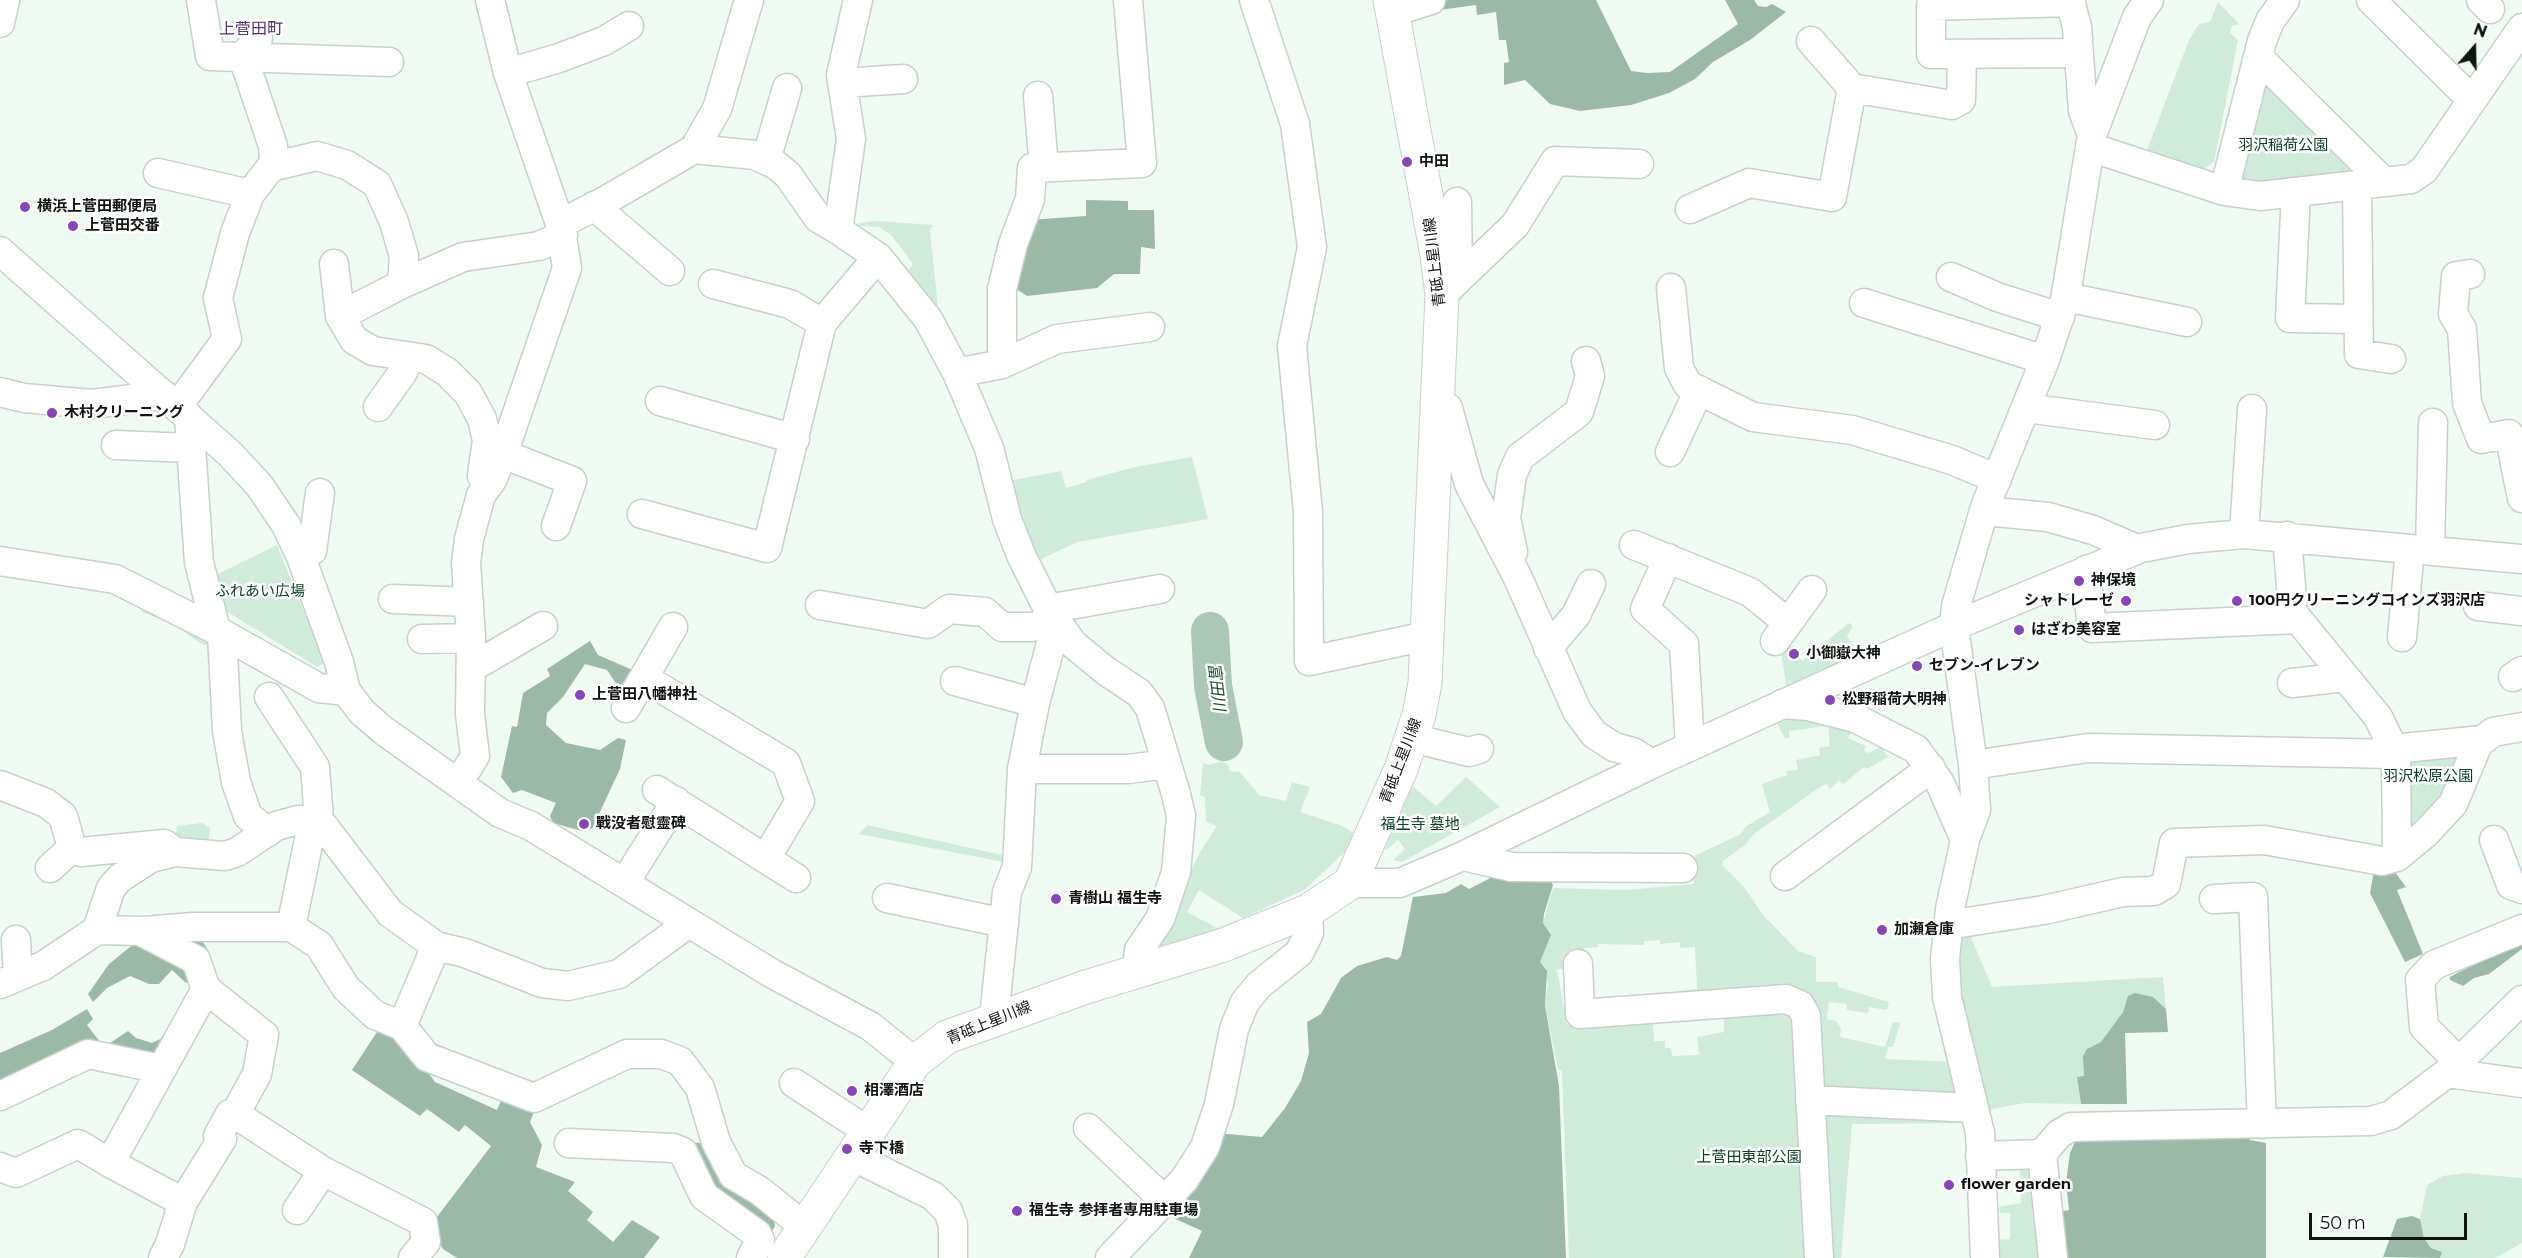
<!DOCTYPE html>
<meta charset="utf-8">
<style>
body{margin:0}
#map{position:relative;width:2522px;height:1258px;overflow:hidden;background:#effaf3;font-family:Montserrat,sans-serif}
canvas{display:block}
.north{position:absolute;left:2444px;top:18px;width:60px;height:60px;-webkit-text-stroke:4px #fff;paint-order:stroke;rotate:20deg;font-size:16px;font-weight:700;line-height:24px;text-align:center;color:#101411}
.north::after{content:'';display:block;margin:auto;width:21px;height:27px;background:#101411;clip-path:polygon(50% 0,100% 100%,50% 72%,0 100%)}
.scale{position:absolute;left:2309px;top:1213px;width:158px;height:27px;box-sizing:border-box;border:3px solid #101411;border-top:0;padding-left:8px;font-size:18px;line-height:21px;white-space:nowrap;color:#101411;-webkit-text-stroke:4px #fff;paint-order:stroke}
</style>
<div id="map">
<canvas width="2522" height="1258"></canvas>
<div class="north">N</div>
<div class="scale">50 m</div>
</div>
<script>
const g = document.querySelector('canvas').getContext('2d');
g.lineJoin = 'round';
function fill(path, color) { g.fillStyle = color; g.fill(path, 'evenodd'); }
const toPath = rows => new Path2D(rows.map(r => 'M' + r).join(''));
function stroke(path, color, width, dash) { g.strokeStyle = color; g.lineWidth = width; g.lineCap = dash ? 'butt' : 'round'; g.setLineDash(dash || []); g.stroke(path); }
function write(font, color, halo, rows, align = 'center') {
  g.font = font + ' Montserrat,"Noto Sans JP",sans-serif'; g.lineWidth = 5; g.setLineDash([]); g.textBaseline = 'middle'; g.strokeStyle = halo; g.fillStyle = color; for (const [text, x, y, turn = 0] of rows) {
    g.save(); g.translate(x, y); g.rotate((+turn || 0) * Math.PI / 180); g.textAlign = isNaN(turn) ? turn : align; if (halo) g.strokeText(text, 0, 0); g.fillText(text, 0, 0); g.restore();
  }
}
fill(toPath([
 [2218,2,2239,24,2232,26,2230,33,2238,40,2214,162,2203,169,2147,150,2189,40,2199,24,2210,22],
 [2263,67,2368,176,2232,187],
 [876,221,933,225,930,231,939,317,905,276,913,264,892,236,879,227,847,225],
 [1192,457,1208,519,1077,542,1029,565,1003,482,1061,471,1066,488,1087,482,1087,480,1135,467],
 [277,545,325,663,317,667,226,611,216,575],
 [146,610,182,623,218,649,200,643,176,626,140,611],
 [1849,623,1853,626,1847,636,1854,646,1851,657,1786,686,1781,649,1787,642,1802,661],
 [1789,713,1853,726,1848,738,1866,746,1864,751,1869,753,1881,746,1888,757,1867,769,1864,767,1843,784,1839,780,1830,789,1826,784,1817,789,1754,834,1745,845,1723,861,1722,865,1744,887,1763,915,1798,951,1816,957,1816,982,1838,982,1838,987,1889,1002,1887,1010,1869,1007,1868,1013,1847,1010,1847,1004,1829,1002,1827,1019,1836,1021,1841,1029,1840,1037,1885,1047,1893,1022,1900,1023,1893,1047,1888,1047,1885,1059,1956,1062,1970,1123,1852,1124,1841,1258,1569,1258,1562,1071,1558,1069,1545,1006,1548,983,1540,962,1551,935,1543,923,1553,888,1626,890,1694,884,1688,859,1741,834,1745,827,1770,812,1762,784,1787,775,1786,771,1798,770,1796,760,1820,755,1819,748,1830,746,1828,726,1789,731,1789,738,1785,738,1775,720],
 [1660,940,1660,944,1680,942,1680,948,1695,947,1697,989,1680,991,1680,997,1813,1009,1724,1010,1724,1032,1697,1037,1699,1055,1672,1056,1671,1048,1665,1048,1665,1041,1654,1041,1653,1022,1659,1015,1567,1025,1557,969,1573,969,1584,962,1584,948,1598,947,1598,944,1644,945,1644,941],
 [2469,747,2449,797,2402,846,2401,753],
 [1223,761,1229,766,1229,771,1240,772,1259,795,1286,801,1292,782,1310,787,1300,812,1340,825,1357,835,1345,852,1304,890,1243,918,1199,890,1187,912,1217,928,1217,932,1150,953,1200,852,1217,826,1206,822,1205,797,1200,795,1203,762,1208,765],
 [1466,777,1500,807,1402,862,1393,860,1405,849,1398,840,1386,850,1385,848,1412,786,1436,806],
 [202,823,210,828,208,848,175,841,177,826],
 [867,825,1007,856,1014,864,859,834],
 [1970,935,1992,987,2163,977,2166,1009,2152,997,2128,996,2123,1012,2101,1043,2087,1049,2084,1076,2077,1078,2081,1104,2025,1103,1987,1110,1963,1001,1959,967,1958,939],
 [2020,1169,2036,1172,2044,1258,1996,1258,1996,1240,2010,1239,2010,1213,2000,1213,1999,1207,2021,1203],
 [2465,1173,2522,1178,2522,1243,2495,1258,2440,1258,2442,1252,2431,1248,2424,1238,2420,1219,2427,1185,2443,1176]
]), '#cfecda');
fill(toPath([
 [1448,0,1596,0,1631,71,1647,73,1670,72,1738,24,1725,0,1754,0,1758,6,1766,7,1772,4,1786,12,1750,40,1713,62,1695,79,1669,93,1631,105,1580,111,1550,104,1525,80,1504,85,1504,63,1509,62,1506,40,1499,40,1496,12,1477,15,1476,5,1425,12,1425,7],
 [1086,200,1128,201,1128,210,1154,210,1155,249,1141,247,1140,274,1114,274,1097,288,1027,296,1007,283,1028,220,1086,216],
 [590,641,598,655,637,672,622,692,607,670,585,664,563,697,547,713,546,725,566,743,600,750,618,738,626,740,620,769,592,829,584,826,582,831,553,823,550,816,556,803,522,790,513,793,501,777,512,726,517,727,523,693,550,676,547,669],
 [2392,868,2406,887,2397,890,2423,954,2405,962,2370,893,2374,871],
 [1498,874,1549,878,1553,885,1544,914,1543,923,1551,935,1540,962,1547,971,1545,1006,1559,1086,1566,1258,1189,1258,1202,1231,1158,1211,1215,1133,1262,1137,1285,1108,1301,1081,1309,1053,1307,1022,1321,1014,1341,978,1357,966,1387,957,1397,960,1401,956,1413,897,1446,893,1461,884,1469,889],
 [2522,938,2522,949,2489,974,2474,978,2463,986,2450,980,2450,977,2457,973,2504,951],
 [140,939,203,942,209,952,209,977,193,977,186,983,172,970,159,984,149,984,130,976,107,988,93,1002,88,994,109,964],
 [2135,993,2153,997,2166,1009,2168,1032,2125,1033,2127,1104,2081,1104,2077,1077,2084,1076,2083,1056,2087,1049,2101,1042,2123,1012,2128,996],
 [87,1009,93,1019,87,1025,104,1047,128,1031,136,1038,152,1043,177,1031,159,1063,87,1049,0,1094,0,1053,52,1030],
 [379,1029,404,1040,435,1082,497,1110,503,1096,535,1109,530,1122,542,1145,536,1167,575,1182,568,1191,593,1212,587,1220,613,1242,632,1220,660,1237,644,1258,457,1258,443,1249,430,1226,491,1146,465,1125,459,1132,427,1109,420,1116,352,1070],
 [2247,1132,2250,1140,2266,1143,2266,1258,2067,1258,2063,1211,2069,1210,2066,1182,2070,1153,2075,1142],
 [653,1139,700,1143,708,1147,774,1221,775,1226,769,1236],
 [2412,1216,2420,1219,2424,1238,2431,1248,2442,1252,2440,1258,2383,1257,2397,1219]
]), '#9bb9a7');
stroke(toPath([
 [1210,631,1213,686,1224,742]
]), '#aac8b5', 38);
const minor = toPath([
 [201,0,210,56,389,62],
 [858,0,841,75,851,139,838,230,878,257,928,319,957,373,989,448,1007,519,1021,555,1048,609,1073,644,1106,671,1139,693,1150,708,1176,794,1181,816,1176,872,1160,919,1139,950,1137,972],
 [1254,0,1295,124,1312,247,1292,346,1308,512,1309,661,1427,636],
 [2070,0,2077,27,2083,111,2092,135],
 [2371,0,2472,100],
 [2481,0,2490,9],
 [2071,2,1931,6,1931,54,2077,53],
 [1393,12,1431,0],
 [0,23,5,0],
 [1811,41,1852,88],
 [2258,57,2384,182],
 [508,73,559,58,604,41,629,26],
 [843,83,903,79],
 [1038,96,1044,168],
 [2090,147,2224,191,2260,196,2411,179,2424,170,2522,28],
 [694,149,717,109,749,0],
 [766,160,787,88],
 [271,167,317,156,347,165,377,184,394,222,404,256,402,284],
 [158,173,250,194],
 [2357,186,2359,354,2391,359],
 [2224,191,2262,41,2270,21,2285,0],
 [2296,192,2290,318,2358,319],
 [1457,202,1458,278],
 [594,206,670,271],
 [1690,209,1749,183,1832,197,1852,88,1952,105,1961,100,1962,55],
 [560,224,603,202,694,149,755,155,776,165,788,175,818,218,838,230],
 [0,251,229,453,259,485,286,525,301,557,339,662,346,691,362,712,384,731,500,813,531,826,771,973,870,1026,915,1062],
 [334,264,340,316,354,340,373,351,426,359,447,372,468,393,482,419,487,440,482,476],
 [2470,274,2456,276,2453,314,2462,329,2467,403,2481,439,2509,434,2522,498],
 [1951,277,1997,297,2060,317],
 [713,284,790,304,822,323],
 [1671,288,1679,368,1688,385,1753,417,1852,430,1952,460,1997,479],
 [1442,295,1515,225,1555,161,1639,164],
 [2066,297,2187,322],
 [1864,303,2045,360],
 [340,316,402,284,463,257,539,246,563,235],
 [1002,364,1057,339,1150,327],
 [957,373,1002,364,1002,289,1013,244,1030,199,1032,168,1142,163,1128,0],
 [0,392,24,398,92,404,164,395],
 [660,401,795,439],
 [1436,403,1448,408,1469,484,1518,578,1577,711,1594,734,1614,747,1633,752,1652,764],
 [177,407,227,339,218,298,235,233,250,194,271,167,274,159,273,146,243,57,258,38],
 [378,407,403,372,409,358],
 [2026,408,2155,425],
 [189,417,199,562,216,630],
 [116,445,191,448],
 [1670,452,1699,390],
 [503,454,572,481,556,526],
 [1984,511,2048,517,2093,530,2137,549],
 [642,514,767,548,822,323,878,257],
 [2244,534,2252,409],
 [2287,536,2293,613,2378,717,2396,754,2397,857],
 [1634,545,1750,592,1788,623],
 [2430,550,2433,423],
 [1513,552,1506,518,1512,475,1520,457,1579,412,1590,376,1586,361],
 [301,557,312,551,320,493],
 [1668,558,1645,609,1684,644,1690,746],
 [0,561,115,579,216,630,319,688,346,691],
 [2086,570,2092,628,2297,619],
 [393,599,469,602],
 [820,605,928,624,949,609,985,612,1002,627,1032,627,1057,621,1035,703,1022,769,1017,867,1007,892,994,1018],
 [2478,606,2522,611],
 [1048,609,1160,589],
 [222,634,227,731,236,782,248,816,268,832],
 [2402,637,2410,549],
 [422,639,471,638],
 [1775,641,1812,590],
 [1548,648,1576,615,1591,584],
 [471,668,543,626],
 [2513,677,2522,671],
 [644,678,786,763,800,801,766,858],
 [955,681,1035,703],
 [2292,683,2345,677],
 [269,697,315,767,319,820],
 [1782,704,1808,706,1855,718,1916,749,1940,783,1965,840],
 [626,708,673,627],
 [1412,738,1469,752,1479,749],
 [2394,749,2482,740],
 [1973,765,2088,748,2396,754],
 [467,769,475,756,470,714,471,638,466,563,469,539,481,495,492,480,503,454,567,268,560,224,508,73,490,0],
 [1022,769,1128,769,1167,764],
 [0,785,46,803,63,816,72,848,81,852,164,844,170,848],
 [657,790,796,878],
 [2494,840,2511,885,2522,889],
 [1463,856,1511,867,1683,868],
 [50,868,72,848],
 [1785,876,1931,768],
 [625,882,676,801],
 [1350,883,1400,883,1463,856,1652,764,1954,626,2141,548,2188,539,2244,534,2522,559],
 [887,898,1004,923],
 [2214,899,2253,897,2262,1124],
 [1948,925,2044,910,2123,892,2154,891,2166,884,2174,843,2264,840,2382,861,2397,857,2426,833,2453,804,2478,744,2493,732,2522,727],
 [291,927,313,820],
 [97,930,111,888,120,878,151,858,175,852,225,856,237,852,276,826,298,820,319,820,390,913,436,946],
 [144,933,196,960,206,989],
 [16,940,18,976],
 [1578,964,1580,1014,1786,999,1800,1005,1806,1016,1819,1258],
 [0,984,43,966,97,930,143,931,193,927,291,927,319,945,346,988,375,1015,402,1026,436,946,465,953,542,983,568,986,619,974,689,923],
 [402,1026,427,1057,534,1098,627,1054,661,1054,680,1061,700,1088,716,1142,733,1175,760,1191,806,1228],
 [2458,1061,2424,1027,2420,980,2434,965,2522,929],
 [2447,1073,2522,1083],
 [794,1083,869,1132],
 [0,1096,88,1054,161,1069],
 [1810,1100,1974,1108],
 [1088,1128,1164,1200],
 [569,1143,673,1148,683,1152,704,1196,757,1234,760,1240,751,1258],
 [2042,1154,2059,1134,2071,1127,2371,1121,2391,1115,2447,1073,2522,1000],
 [852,1156,933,1196,948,1211,953,1225,953,1258],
 [1980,1156,2042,1154,2053,1258],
 [0,1167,16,1173,78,1144,110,1163],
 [183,1202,222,1139,218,1136,230,1114,235,1114],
 [297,1210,323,1171],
 [163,1258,170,1244,183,1202,110,1163,206,989,264,1035,257,1074,235,1114,323,1171,423,1222,426,1242,413,1258],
 [1110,1258,1184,1180,1205,1147,1219,1104,1234,1029,1245,1002,1259,985,1299,953,1309,933,1308,911],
 [1985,1258,1980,1133,1947,997,1945,959,1950,909,1965,840,1976,810,1973,765,1954,626,1956,606,1985,507,2045,360,2065,300,2092,135,2137,17,2149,0]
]);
const major = toPath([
 [784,1258,915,1062,947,1037,1086,987,1221,946,1308,911,1350,883,1401,769,1419,715,1425,683,1442,295,1437,255,1390,0]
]);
stroke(minor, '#c6d1ca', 31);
stroke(major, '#c6d1ca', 35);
stroke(minor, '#fff', 28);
stroke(major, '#fff', 33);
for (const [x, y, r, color] of [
 [1407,162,6,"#8845b9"],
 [25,207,6,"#8845b9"],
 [73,226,6,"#8845b9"],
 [52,413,6,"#8845b9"],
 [2079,581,6,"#8845b9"],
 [2126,601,6,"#8845b9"],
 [2237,601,6,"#8845b9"],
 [2019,630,6,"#8845b9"],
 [1794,654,6,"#8845b9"],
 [1917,666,6,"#8845b9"],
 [580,695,6,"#8845b9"],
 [1830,700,6,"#8845b9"],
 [584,824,6,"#8845b9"],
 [1056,899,6,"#8845b9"],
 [1882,930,6,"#8845b9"],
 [852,1091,6,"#8845b9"],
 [847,1149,6,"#8845b9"],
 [1949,1185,6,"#8845b9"],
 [1017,1211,6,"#8845b9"]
]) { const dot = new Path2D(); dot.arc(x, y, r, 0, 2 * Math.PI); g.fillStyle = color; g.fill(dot); stroke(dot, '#fff', 2); }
write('15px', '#094128', '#fff', [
 ["羽沢稲荷公園",2283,146],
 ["ふれあい広場",260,592],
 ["羽沢松原公園",2428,777],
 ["福生寺 墓地",1420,825],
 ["上菅田東部公園",1749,1158]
]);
write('bold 15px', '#101411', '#fff', [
 ["中田",1419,162],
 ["横浜上菅田郵便局",37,207],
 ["上菅田交番",85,226],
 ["木村クリーニング",64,413],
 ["神保境",2091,581],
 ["シャトレーゼ",2114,601,"right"],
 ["100円クリーニングコインズ羽沢店",2249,601],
 ["はざわ美容室",2031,630],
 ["小御嶽大神",1806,654],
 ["セブン-イレブン",1929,666],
 ["上菅田八幡神社",592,695],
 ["松野稲荷大明神",1842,700],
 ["戰没者慰靈碑",596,824],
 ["青樹山 福生寺",1068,899],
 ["加瀬倉庫",1894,930],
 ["相澤酒店",864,1091],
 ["寺下橋",859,1149],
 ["flower garden",1961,1185],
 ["福生寺 参拝者専用駐車場",1029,1211]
], 'left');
write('15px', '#101411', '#fff', [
 ["青砥上星川線",1435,262,-97],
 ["青砥上星川線",1401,761,-69],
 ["青砥上星川線",989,1023,-22]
]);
write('16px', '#51316a', '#fff', [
 ["上菅田町",251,29]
]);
write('italic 16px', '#184c32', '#fff', [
 ["富田川",1216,687,83]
]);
</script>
